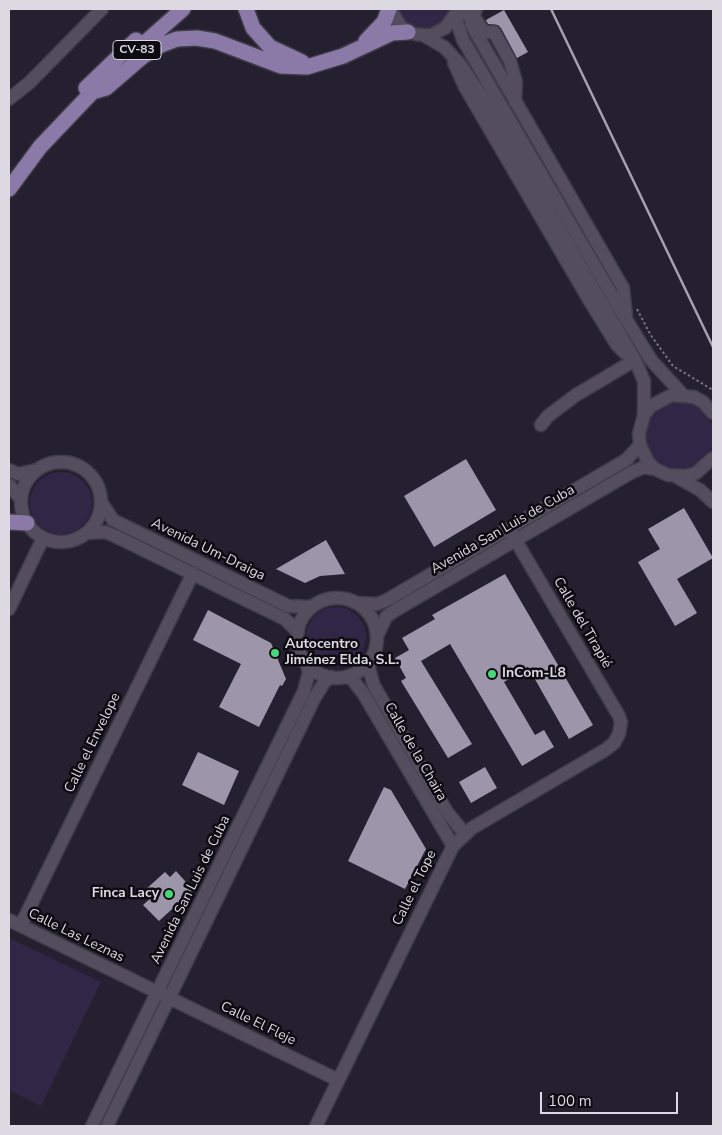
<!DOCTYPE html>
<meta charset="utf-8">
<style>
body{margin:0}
#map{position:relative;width:722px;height:1135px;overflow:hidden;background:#25202f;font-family:"Nunito Sans",sans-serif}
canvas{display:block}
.frame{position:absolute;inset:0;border:10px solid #dcd9e3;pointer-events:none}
.scale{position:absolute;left:540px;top:1092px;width:138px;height:22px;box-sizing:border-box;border:2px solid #dcd9e3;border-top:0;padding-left:6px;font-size:15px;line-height:18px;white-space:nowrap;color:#dcd9e3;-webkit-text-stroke:4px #0d0b11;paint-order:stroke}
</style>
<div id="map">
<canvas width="722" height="1135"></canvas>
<div class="frame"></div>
<div class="scale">100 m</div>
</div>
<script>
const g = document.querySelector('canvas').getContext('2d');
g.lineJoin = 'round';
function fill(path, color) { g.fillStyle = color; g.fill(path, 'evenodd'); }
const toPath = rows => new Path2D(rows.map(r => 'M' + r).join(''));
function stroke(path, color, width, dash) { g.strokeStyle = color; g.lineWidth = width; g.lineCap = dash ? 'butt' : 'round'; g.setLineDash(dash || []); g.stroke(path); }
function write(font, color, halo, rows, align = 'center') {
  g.font = font + ' "Nunito Sans",sans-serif'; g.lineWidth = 5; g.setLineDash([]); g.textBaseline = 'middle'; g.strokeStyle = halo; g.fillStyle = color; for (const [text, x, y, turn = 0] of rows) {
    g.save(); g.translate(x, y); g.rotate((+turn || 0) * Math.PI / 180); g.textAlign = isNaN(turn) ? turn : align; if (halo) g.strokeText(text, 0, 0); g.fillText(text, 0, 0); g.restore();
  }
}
fill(toPath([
 [397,9,452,9,444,21,428,29,408,24],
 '646 436a34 34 0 1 1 68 0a34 34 0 1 1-68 0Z',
 '30 503a31 31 0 1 1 62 0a31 31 0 1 1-62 0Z',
 '306 637a30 30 0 1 1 60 0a30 30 0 1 1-60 0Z',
 [9,938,101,982,41,1106,9,1090]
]), '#322646');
fill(toPath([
 [504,10,528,52,517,58,501,28,498,25,488,24,486,20],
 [466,459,496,510,434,547,404,496],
 [684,508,713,558,677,579,697,613,675,626,638,562,660,549,648,529],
 [326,540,345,574,320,576,305,583,276,569],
 [505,574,593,725,569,739,528,667,504,682,535,735,544,730,554,747,522,766,450,644,421,661,472,744,448,758,401,681,406,678,395,658,409,650,402,638,435,619,432,615],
 [208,610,271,643,286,679,282,686,280,685,259,727,219,707,241,664,193,640],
 [198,752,239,771,224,805,182,785],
 [485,767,497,788,471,803,459,782],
 [384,787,391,790,426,849,405,889,348,861],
 [176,871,193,890,159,921,143,905,152,897,145,890,165,872,170,877]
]), '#9d96aa');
const minor = toPath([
 [390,9,401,27,415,34,423,35,431,35,445,28,456,13],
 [476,9,471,24,623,288,626,316],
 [456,14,463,13,474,17,484,32,494,32,510,61,516,82,515,102],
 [455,16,463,40,627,321,651,360,683,395],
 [423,35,444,47,459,63,487,104,635,360,644,381,644,415],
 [454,63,465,87,588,298,617,345,625,353],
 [9,99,29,83,102,9],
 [713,413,703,402,694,397,672,395,651,406,644,415,639,434,640,445,648,462,655,469,668,475,686,476,696,473,713,458],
 [541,425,548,416,576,395,635,360],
 '21 502a40 40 0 1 1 80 0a40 40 0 1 1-80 0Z',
 [9,470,18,474,37,470],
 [675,476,700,490,713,502],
 [9,485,21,499],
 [101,502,113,520,119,523,288,606,312,607],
 [86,533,105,532,113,535,285,619,298,632],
 '297 638a40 40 0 1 1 80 0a40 40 0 1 1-80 0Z',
 [358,603,377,604,387,600,626,460,640,445],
 [9,609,43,538],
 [377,636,386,617,394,611,632,472,644,467,655,469],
 [370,661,369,669,374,686,447,812,465,834],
 [346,677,352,679,363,693,453,846],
 [9,920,338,1080],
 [21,925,193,573],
 [92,1126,304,691,309,672,307,665],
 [107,1126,315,697,325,681,332,677],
 [316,1126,453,846,472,828,605,750,614,743,619,734,621,722,619,716,509,529]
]);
const major = toPath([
 [246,9,253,28,270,47,302,62],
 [366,41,384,22,389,9],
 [132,54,183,9],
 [86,88,136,40],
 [92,92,106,88,142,57,161,45,177,39,197,38,215,41,281,66,307,67,343,56,392,33,408,32],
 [9,189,40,147,99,85],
 [9,522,27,523]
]);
stroke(minor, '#3f3b48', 15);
stroke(major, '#3f3b48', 18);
stroke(toPath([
 [637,309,650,334,673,366,713,390]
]), '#777380', 2, [2.5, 2.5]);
stroke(minor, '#534d5e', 12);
stroke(major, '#8b7aa7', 15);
stroke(toPath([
 [551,9,713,347]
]), '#a5a1ad', 2.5);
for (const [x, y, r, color] of [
 [275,653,5,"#48d778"],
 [492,674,5,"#48d778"],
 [169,894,5,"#48d778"]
]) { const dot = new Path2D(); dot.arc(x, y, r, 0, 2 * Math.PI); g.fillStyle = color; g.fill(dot); stroke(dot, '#0d0b11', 2); }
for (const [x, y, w] of [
 [137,50,48]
]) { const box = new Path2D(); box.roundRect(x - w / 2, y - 9.5, w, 19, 4); g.fillStyle = '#0d0b11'; g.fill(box); stroke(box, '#dcd9e3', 1); }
write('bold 12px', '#dcd9e3', null, [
 ["CV-83",137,50]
]);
write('14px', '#dcd9e3', '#0d0b11', [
 ["Avenida San Luis de Cuba",503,530,-30],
 ["Avenida Um-Draiga",208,550,26],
 ["Calle del Tirapié",582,623,60],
 ["Calle el Envelope",93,743,-64],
 ["Calle de la Chaira",415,752,60],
 ["Calle el Tope",415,888,-64],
 ["Avenida San Luis de Cuba",191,890,-64],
 ["Calle Las Leznas",76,936,26],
 ["Calle El Fleje",258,1024,26]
]);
write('bold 14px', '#dcd9e3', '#0d0b11', [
 ["Autocentro",285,645],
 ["Jiménez Elda, S.L.",285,661],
 ["InCom-L8",502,674],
 ["Finca Lacy",159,894,"right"]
], 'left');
</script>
